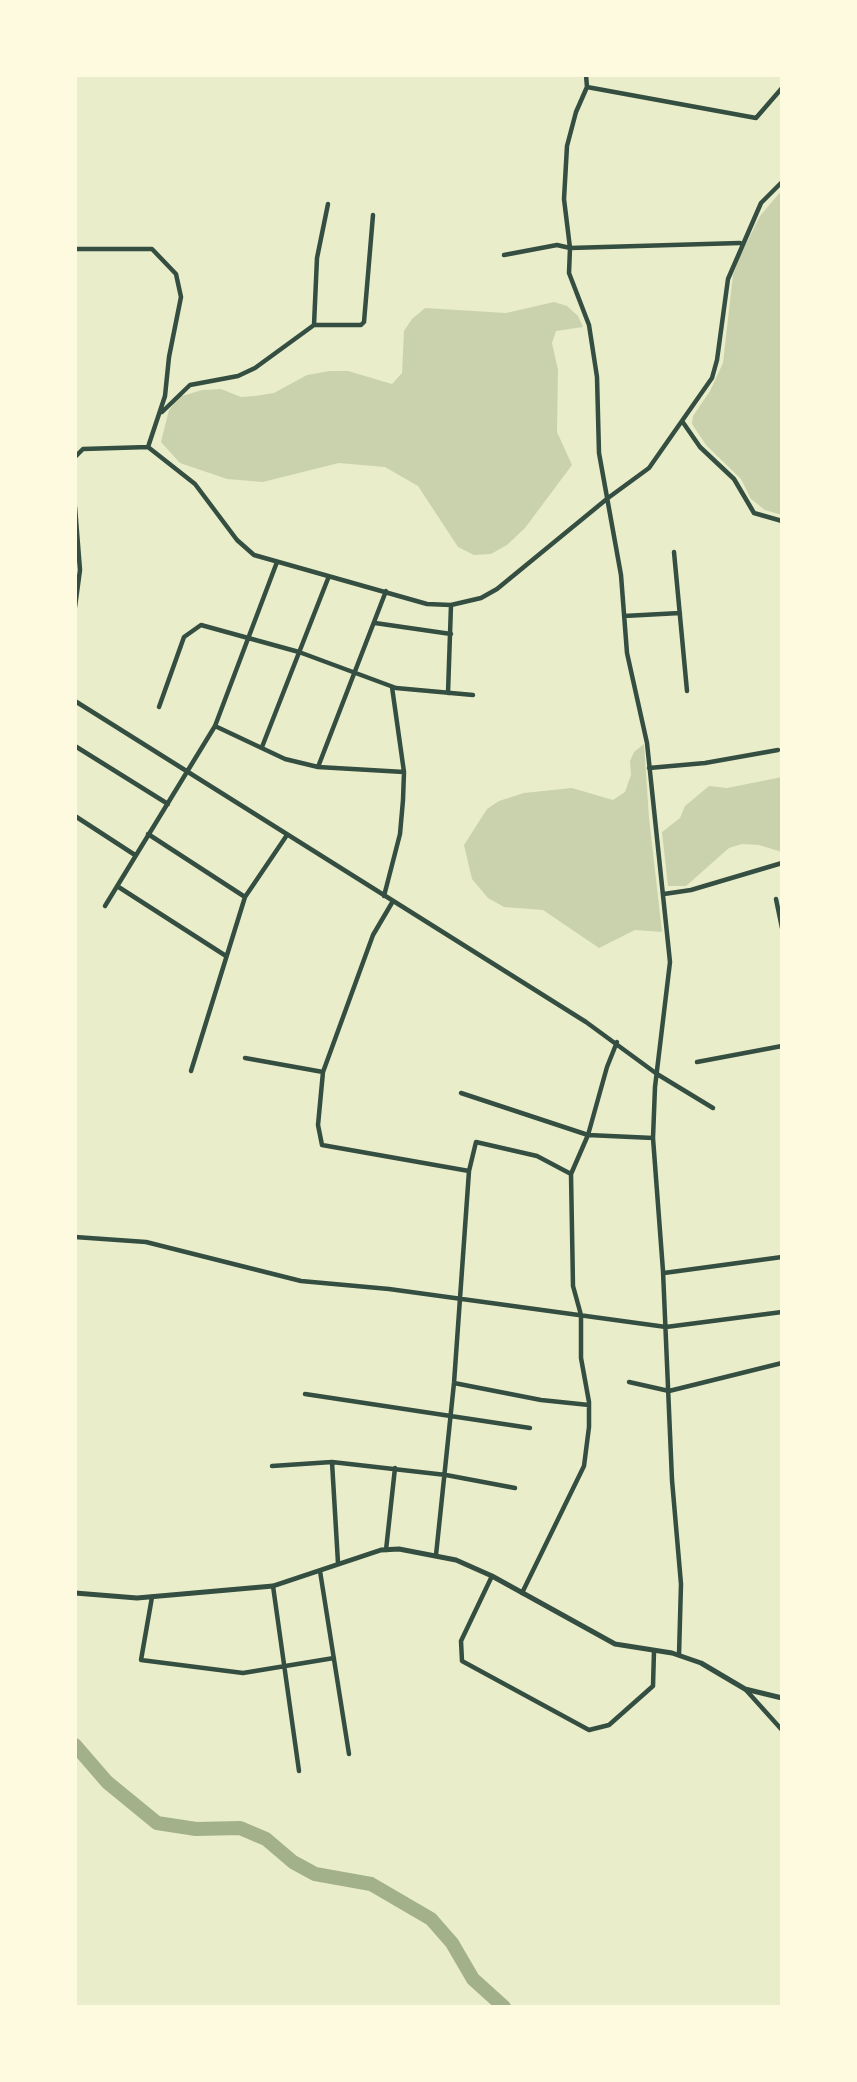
<!DOCTYPE html>
<style>
body{margin:0}
#map{position:relative;width:857px;height:2082px;overflow:hidden;background:#e9edc9;font-family:"Sofia Sans Condensed",sans-serif}
canvas{display:block}
.frame{position:absolute;inset:0;border:77px solid #fefae0;pointer-events:none}
</style>
<div id="map">
<canvas width="857" height="2082"></canvas>
<div class="frame"></div>
</div>
<script>
const g = document.querySelector('canvas').getContext('2d');
g.lineJoin = 'round';
function fill(path, color) { g.fillStyle = color; g.fill(path, 'evenodd'); }
const toPath = rows => new Path2D(rows.map(r => 'M' + r).join(''));
function stroke(path, color, width, dash) { g.strokeStyle = color; g.lineWidth = width; g.lineCap = dash ? 'butt' : 'round'; g.setLineDash(dash || []); g.stroke(path); }
fill(toPath([
 [782,190,782,515,765,510,751,499,741,479,706,445,692,424,693,416,710,391,723,363,733,275,740,256,760,216],
 [554,302,567,306,578,316,583,327,556,331,552,343,558,370,557,432,572,465,525,528,507,545,491,554,474,555,458,547,418,486,385,467,339,463,263,482,227,479,180,463,161,442,169,410,179,397,202,390,221,389,241,397,255,396,274,393,307,375,330,371,348,371,392,384,402,373,404,331,412,319,425,308,506,313],
 [644,744,649,818,662,932,635,930,599,948,543,910,504,907,488,898,472,879,464,845,487,809,499,801,524,793,572,788,613,800,625,792,631,775,630,761,634,752],
 [782,777,782,852,759,845,742,844,729,848,686,886,668,886,662,832,680,818,685,806,709,786,727,788]
]), '#cad2ad');
stroke(toPath([
 [75,1745,107,1782,157,1823,196,1829,240,1828,266,1839,293,1862,315,1874,371,1884,431,1919,452,1943,473,1979,504,2007]
]), '#a3b18a', 14);
stroke(toPath([
 [586,75,587,87,576,112,567,146,564,199,570,248,569,273,589,325,597,377,599,453,621,575,627,653,647,743,670,962,655,1087,653,1138,663,1271,672,1480,681,1584,679,1655],
 [587,87,756,118,782,88],
 [75,249,152,249,176,274,181,297,169,357,165,396,148,447],
 [504,255,557,245,570,248,740,243],
 [314,325,317,258,328,204],
 [162,412,190,385,238,376,255,368,314,325,361,325,364,322,373,215],
 [682,421,700,447,734,479,754,513,782,521],
 [75,457,83,449,148,447,195,484,237,540,254,555,427,604,451,605,481,598,497,589,608,498,649,468,712,378,717,360,728,279,761,203,782,182],
 [75,507,80,570,75,607],
 [674,552,687,691],
 [624,616,680,613],
 [375,623,451,634],
 [448,693,451,605],
 [75,701,586,1022,657,1074,713,1108],
 [159,707,184,637,201,625,299,652,396,688,473,695],
 [215,726,285,759,318,767,404,772],
 [75,746,168,804],
 [262,747,329,576],
 [318,767,386,591],
 [649,768,705,763,778,750],
 [75,816,135,855],
 [148,834,245,897],
 [117,886,226,956],
 [664,894,691,890,782,863],
 [384,896,400,834,403,800,404,772,392,687],
 [776,899,782,928],
 [393,901,373,935,323,1072,318,1125,322,1145,469,1171],
 [105,906,215,726,277,562],
 [245,1058,323,1072],
 [697,1062,782,1046],
 [191,1071,245,897,287,835],
 [461,1093,588,1135,653,1138],
 [75,1237,146,1242,301,1281,389,1289,666,1327,782,1312],
 [664,1273,782,1257],
 [629,1382,669,1391,782,1363],
 [454,1383,541,1400,589,1405],
 [305,1394,530,1428],
 [332,1462,338,1563],
 [272,1466,332,1462,446,1475,515,1488],
 [386,1550,395,1468],
 [436,1555,454,1383,469,1171,476,1142,537,1156,571,1174],
 [320,1571,349,1754],
 [492,1576,461,1641,462,1661,589,1730,609,1725,653,1686,654,1651],
 [273,1586,299,1771],
 [522,1593,584,1466,589,1427,589,1402,581,1358,581,1315,573,1286,571,1174,588,1135,607,1067,617,1042],
 [152,1597,141,1660,243,1673,334,1658],
 [746,1690,782,1730]
]), '#344e41', 4.5);
stroke(toPath([
 [75,1593,137,1598,273,1586,381,1550,399,1549,456,1560,492,1576,615,1644,672,1653,701,1663,745,1689,782,1698]
]), '#344e41', 5);
</script>
